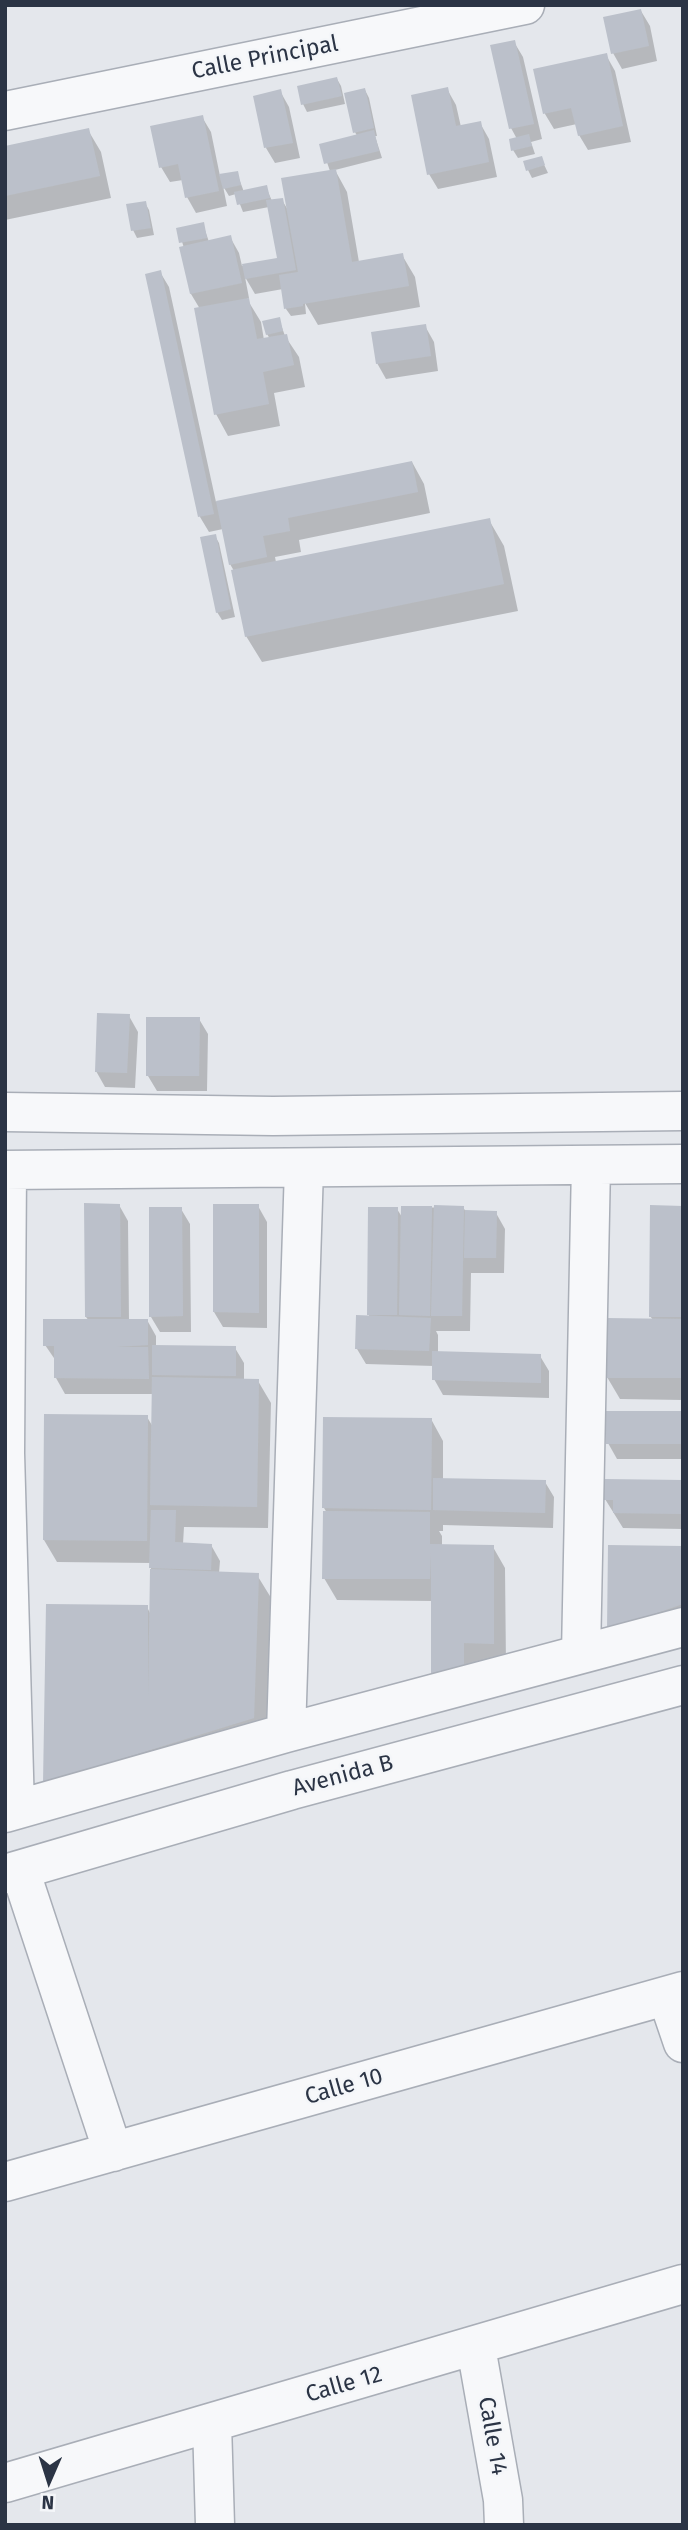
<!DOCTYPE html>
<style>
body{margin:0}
#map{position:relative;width:688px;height:2530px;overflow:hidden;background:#e4e7ec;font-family:"Fira Sans",sans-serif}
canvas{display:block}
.frame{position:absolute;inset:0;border:7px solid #2b3445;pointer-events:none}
.north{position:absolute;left:14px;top:2446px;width:70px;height:70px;-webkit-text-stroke:5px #f4f6f9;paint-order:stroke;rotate:183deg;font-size:19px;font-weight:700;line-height:28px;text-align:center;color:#2b3445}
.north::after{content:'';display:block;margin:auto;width:24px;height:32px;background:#2b3445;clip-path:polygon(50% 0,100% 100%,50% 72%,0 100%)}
</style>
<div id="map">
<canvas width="688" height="2530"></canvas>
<div class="frame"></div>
<div class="north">N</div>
</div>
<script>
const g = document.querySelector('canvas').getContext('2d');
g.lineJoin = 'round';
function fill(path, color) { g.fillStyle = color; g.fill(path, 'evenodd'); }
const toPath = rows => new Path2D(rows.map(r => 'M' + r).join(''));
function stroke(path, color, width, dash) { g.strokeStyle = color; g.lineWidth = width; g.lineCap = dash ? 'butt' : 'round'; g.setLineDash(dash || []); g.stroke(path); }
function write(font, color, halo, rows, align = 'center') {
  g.font = font + ' "Fira Sans",sans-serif'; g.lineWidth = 5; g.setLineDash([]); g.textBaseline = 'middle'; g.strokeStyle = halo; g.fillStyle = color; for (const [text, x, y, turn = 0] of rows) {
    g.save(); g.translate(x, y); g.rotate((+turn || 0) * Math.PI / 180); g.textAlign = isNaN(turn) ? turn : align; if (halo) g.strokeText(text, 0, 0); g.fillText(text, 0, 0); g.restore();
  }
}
fill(toPath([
 [641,11,650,26,657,61,622,69,613,53],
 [514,42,523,57,542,139,531,142,535,154,518,158,513,150,517,139,511,128],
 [606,55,615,71,631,142,588,150,579,135,577,124,554,129,545,114,535,71],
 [337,79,341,86,345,104,307,112,303,104],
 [447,89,456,105,461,127,480,123,489,139,497,177,438,189,429,174],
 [365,90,369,98,377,136,375,136,382,158,335,170,347,192,359,262,402,255,415,277,420,307,318,325,305,303,306,314,291,316,286,309,283,289,255,294,245,277,249,298,247,299,261,322,264,340,270,339,267,334,279,319,285,336,299,357,305,387,274,393,280,426,228,436,216,414,200,309,191,294,184,248,178,229,203,224,209,242,230,237,239,253,242,266,279,259,269,207,243,212,236,194,229,196,223,186,227,206,196,213,187,197,183,180,170,182,161,167,202,117,211,132,220,176,237,173,244,192,266,187,272,201,282,200,288,210,330,171,321,145,357,136,355,132],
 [280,91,289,107,300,158,275,163,266,148],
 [88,130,101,152,111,198,5,220,5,148],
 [541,158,548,173,532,178,528,170],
 [145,203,149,210,154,235,137,238,133,230],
 [160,272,169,287,216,502,412,462,424,484,430,513,299,540,301,552,275,557,276,562,489,520,504,546,518,611,262,662,246,636,234,571,230,564,223,529,209,532,200,517,147,275],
 [425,326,434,342,438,371,386,379,377,363],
 [215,536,219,543,235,617,222,620,217,612],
 [129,1016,138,1032,135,1088,105,1087,96,1071],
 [199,1019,208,1034,207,1091,157,1091,148,1076],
 [119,1205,128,1221,129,1321,147,1320,156,1336,156,1347,235,1348,244,1363,244,1381,258,1381,271,1403,268,1528,184,1527,183,1544,211,1545,220,1561,219,1573,257,1575,273,1601,269,1745,57,1804,147,1607,151,1615,151,1563,57,1562,44,1540,147,1417,153,1427,154,1394,65,1394,56,1378,56,1361,45,1345,89,1321,86,1317],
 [258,1206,267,1222,267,1328,223,1327,214,1312],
 [463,1207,466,1212,496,1213,505,1229,504,1273,471,1273,470,1331,436,1331,438,1335,438,1353,540,1356,549,1371,549,1398,443,1395,434,1379,434,1366,366,1364,357,1349,369,1318,369,1209,397,1209,402,1217,402,1208],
 [683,1208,683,1411,682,1400,620,1399,607,1377,653,1320,650,1316],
 [181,1209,190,1224,191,1332,160,1332,151,1317],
 [683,1413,683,1459,617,1459,608,1443],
 [431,1419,443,1441,443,1480,545,1482,554,1497,553,1528,443,1525,443,1531,439,1531,442,1536,442,1546,493,1547,505,1568,506,1665,476,1692,433,1601,337,1600,324,1578,327,1513,324,1508],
 [683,1481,683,1529,623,1528,605,1499],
 [683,1548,683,1630,621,1651]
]), '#0003');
fill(toPath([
 [641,9,649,46,611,54,603,17],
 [515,40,534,124,509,129,490,45],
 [607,53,623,126,578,136,571,108,543,114,533,69],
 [337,77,342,96,301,105,297,86],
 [448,87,456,126,481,121,489,162,427,175,411,95],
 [365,88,374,128,353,133,344,93],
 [281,89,293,143,264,148,253,96],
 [203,115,219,191,185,198,178,164,159,168,150,126],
 [89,128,100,176,5,196,5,146],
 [374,130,379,151,324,164,319,144],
 [529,134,532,146,511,151,509,139],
 [542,156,545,165,526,171,523,161],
 [336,169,352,262,403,253,409,286,303,304,303,306,284,309,279,275,298,272,281,178],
 [238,171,241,185,223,189,219,174],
 [267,185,270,198,237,205,234,192],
 [283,198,296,270,245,279,242,264,277,258,266,200],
 [146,201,151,228,131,231,126,204],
 [204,222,207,238,179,243,176,228],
 [231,235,242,283,190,294,179,247],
 [161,270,214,514,198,517,145,274],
 [249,298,257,339,287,334,294,365,263,372,269,404,214,415,194,308],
 [280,317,283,331,266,335,262,321],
 [426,324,431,356,376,364,371,332],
 [412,461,418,492,288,518,290,531,263,536,267,557,229,565,216,501],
 [490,518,504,584,245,637,231,570],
 [216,534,231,609,216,613,200,537],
 [97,1013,130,1014,127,1073,95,1072],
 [146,1017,200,1017,199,1076,146,1076],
 [84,1203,120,1204,121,1317,85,1317],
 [213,1204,259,1204,259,1313,213,1312],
 [434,1205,464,1206,462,1316,431,1316],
 [650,1205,683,1206,683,1317,649,1317],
 [401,1206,432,1206,430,1316,399,1315],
 [149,1207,182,1207,183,1316,149,1317],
 [368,1207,398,1207,397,1315,367,1315],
 [465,1210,497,1211,496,1258,464,1258],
 [356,1315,431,1318,429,1351,355,1349],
 [606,1318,683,1319,683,1378,605,1378],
 [43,1319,148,1319,148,1345,115,1347,148,1347,149,1379,54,1378,54,1346,43,1346],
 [152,1345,236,1346,236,1376,152,1375],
 [432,1351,541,1354,541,1383,432,1380],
 [152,1377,259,1379,257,1507,150,1505],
 [606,1411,683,1411,683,1444,606,1444],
 [44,1414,148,1415,147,1541,43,1540],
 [323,1417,432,1418,431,1510,322,1508],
 [433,1478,546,1480,545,1513,433,1510],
 [604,1479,683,1480,683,1514,613,1513,613,1500,604,1500],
 [151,1510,176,1510,175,1542,212,1544,211,1570,149,1568],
 [323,1511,430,1512,430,1544,494,1545,494,1644,464,1643,464,1671,431,1681,431,1552,430,1579,322,1579],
 [608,1545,683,1546,683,1604,607,1630],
 [150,1569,259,1573,254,1718,43,1783,46,1604,148,1605,148,1700]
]), '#bbc0ca');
const minor = toPath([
 [5,111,525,5],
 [5,1112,273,1116,683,1111],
 [5,1170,683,1164],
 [7,1170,5,1453,15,1810],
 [581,1654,591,1165],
 [286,1733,304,1168],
 [5,1813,286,1733,683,1627],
 [20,1870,113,2152],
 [5,1874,292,1790,683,1685],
 [667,1996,683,2043],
 [5,2182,683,1991],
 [476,2347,503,2500,504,2525],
 [212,2423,215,2525],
 [5,2483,683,2284]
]);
stroke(minor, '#a9aeb7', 41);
stroke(minor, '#f7f8fa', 38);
write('23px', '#2b3445', '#f4f6f9', [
 ["Calle Principal",265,58,-11],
 ["Avenida B",343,1776,-15],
 ["Calle 10",344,2087,-16],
 ["Calle 12",344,2385,-16],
 ["Calle 14",492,2436,80]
]);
</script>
